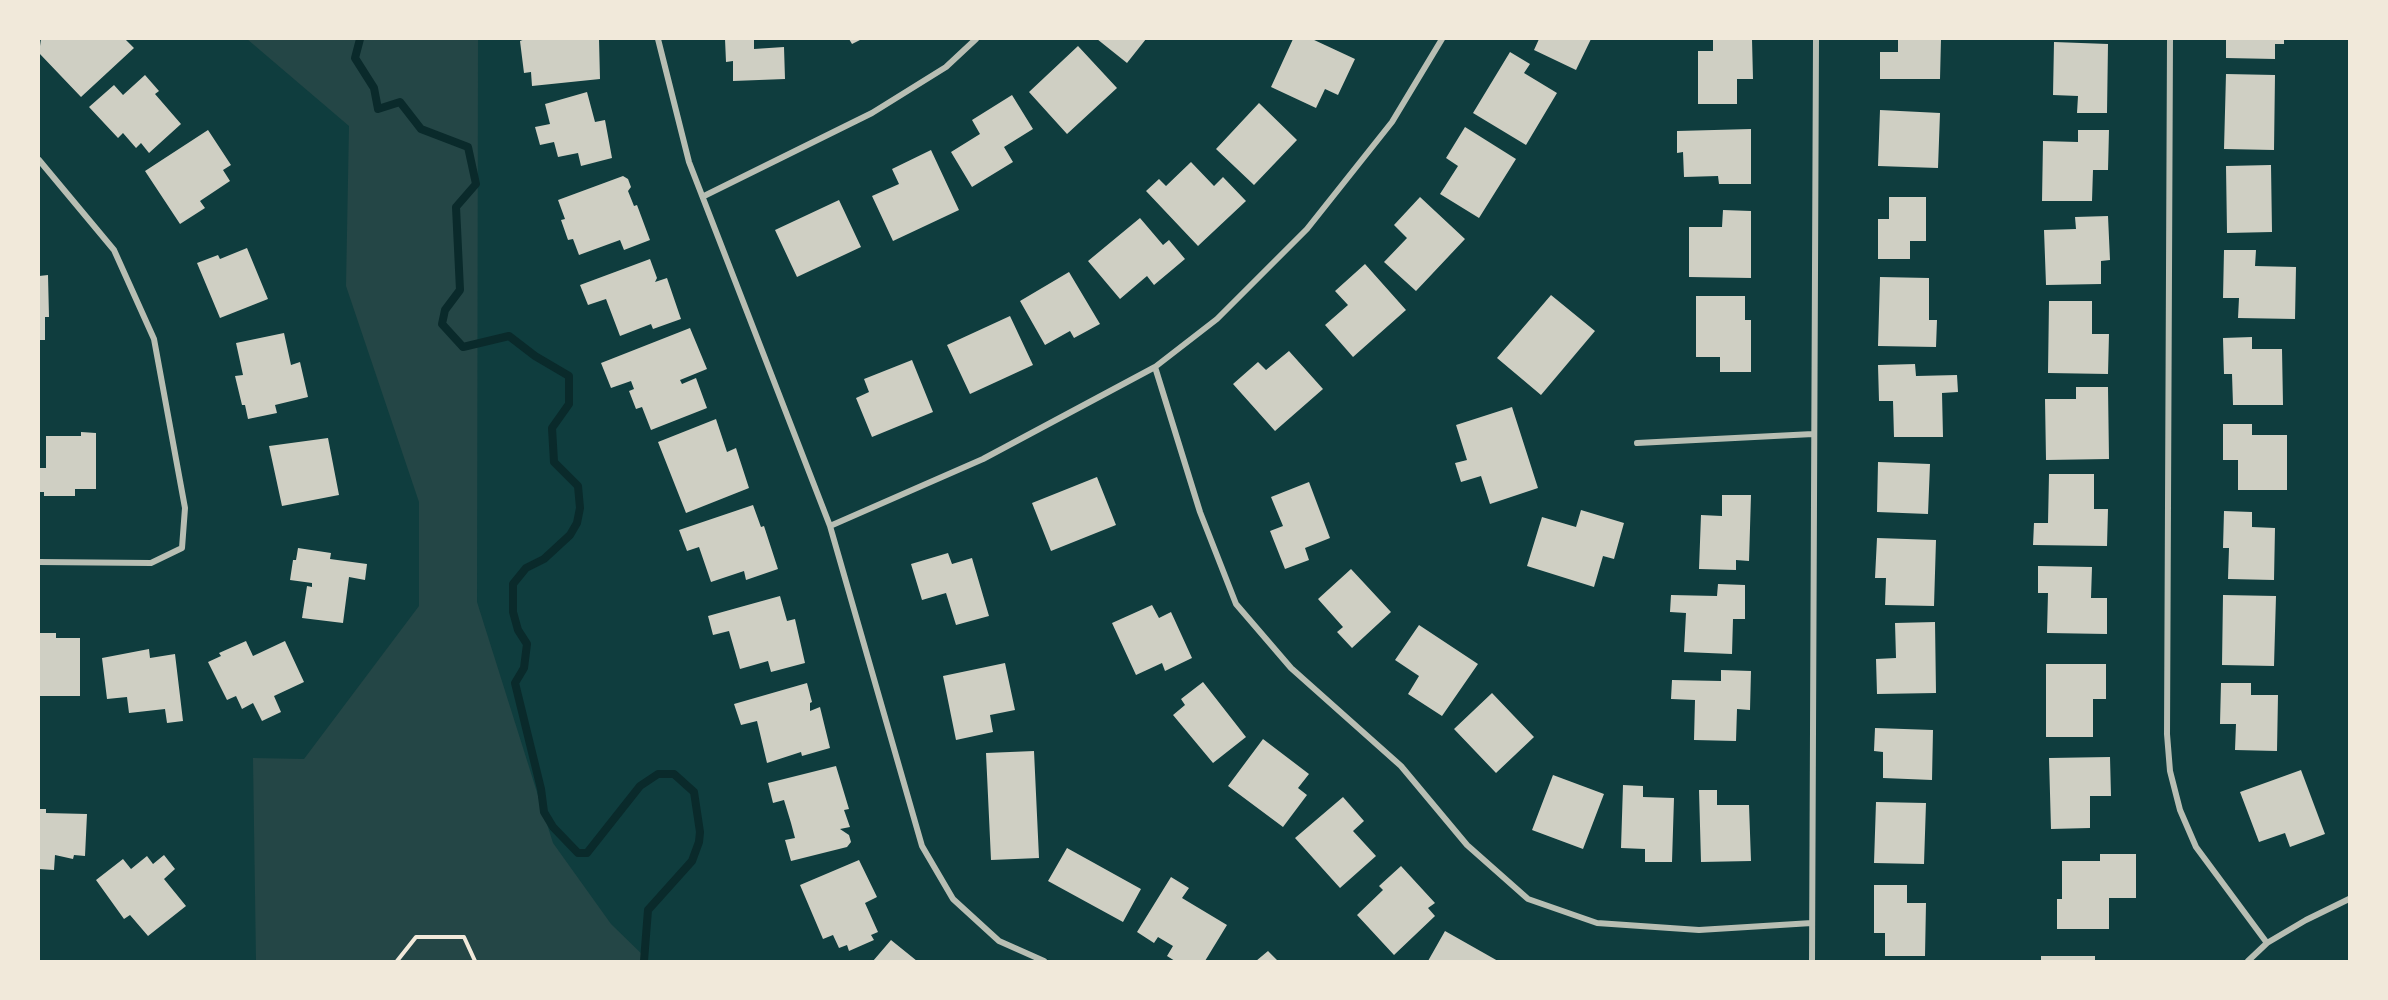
<!DOCTYPE html>
<style>
body{margin:0}
#map{position:relative;width:2388px;height:1000px;overflow:hidden;background:#0f3d3e;font-family:Ubuntu,sans-serif}
canvas{display:block}
.frame{position:absolute;inset:0;border:40px solid #f1e9da;pointer-events:none}
</style>
<div id="map">
<canvas width="2388" height="1000"></canvas>
<div class="frame"></div>
</div>
<script>
const g = document.querySelector('canvas').getContext('2d');
g.lineJoin = 'round';
function fill(path, color) { g.fillStyle = color; g.fill(path, 'evenodd'); }
const toPath = rows => new Path2D(rows.map(r => 'M' + r).join(''));
function stroke(path, color, width, dash) { g.strokeStyle = color; g.lineWidth = width; g.lineCap = dash ? 'butt' : 'round'; g.setLineDash(dash || []); g.stroke(path); }
fill(toPath([
 [247,39,478,39,477,602,553,843,611,924,649,961,256,961,253,758,304,759,419,606,419,502,346,286,349,126]
]), '#244646');
stroke(toPath([
 [360,39,355,58,374,88,378,109,400,102,421,129,468,147,476,184,456,207,460,290,445,310,442,324,463,347,509,336,535,356,569,376,569,404,552,428,554,462,578,486,580,508,577,523,570,535,544,559,526,568,513,584,513,612,518,630,527,644,524,668,515,683,541,789,544,812,553,827,578,853,587,853,640,786,658,774,674,774,694,792,700,832,699,842,692,861,648,910,644,961]
]), '#0a2a2b', 8);
fill(toPath([
 [41,39,125,39,134,48,81,97,39,53],
 [525,39,599,39,600,79,532,86,531,72,524,73,520,41],
 [725,39,754,39,754,49,784,47,785,79,733,81,733,61,726,62],
 [849,39,862,39,852,44],
 [1097,39,1146,39,1127,63],
 [1293,39,1312,39,1355,59,1338,95,1325,89,1316,108,1271,87],
 [1539,39,1591,39,1576,70,1534,50],
 [1713,39,1752,39,1753,79,1737,79,1737,104,1698,104,1698,51,1713,51],
 [1898,39,1941,39,1940,79,1880,79,1880,52,1898,52],
 [2226,39,2284,39,2284,44,2275,44,2275,59,2226,58],
 [2054,42,2108,44,2107,113,2077,113,2078,96,2053,95],
 [1078,46,1117,88,1067,134,1029,92],
 [1510,52,1530,64,1524,73,1557,93,1526,145,1473,113],
 [2226,74,2275,75,2274,150,2224,149],
 [145,75,159,91,155,94,181,124,149,153,141,143,136,148,123,133,118,138,89,107,114,85,123,95],
 [587,92,595,122,605,120,612,158,581,166,578,153,558,157,554,142,540,145,535,127,550,124,545,104],
 [1012,95,1033,129,1004,147,1013,162,972,187,951,152,980,134,972,120],
 [1259,103,1297,140,1254,185,1216,149],
 [1880,110,1940,113,1938,168,1878,166],
 [1465,127,1516,159,1479,218,1440,194,1458,166,1446,158],
 [1751,129,1751,184,1719,184,1718,176,1684,177,1683,152,1677,153,1677,131],
 [208,130,231,165,223,170,230,181,200,201,205,208,180,224,145,171],
 [2078,130,2109,130,2108,170,2093,170,2092,201,2042,201,2043,141,2078,142],
 [931,150,959,210,893,241,872,196,899,184,892,169],
 [1191,162,1214,186,1223,177,1246,201,1198,246,1146,191,1159,179,1166,186],
 [2271,165,2272,232,2227,233,2226,166],
 [623,176,628,179,631,187,628,191,634,206,637,205,650,240,624,250,620,240,579,255,573,239,568,240,561,220,565,219,558,200],
 [1420,197,1465,239,1416,291,1384,262,1407,238,1394,225],
 [1889,197,1926,197,1926,241,1910,241,1910,259,1878,259,1878,219,1889,219],
 [839,200,861,247,797,277,775,230],
 [1723,210,1751,211,1751,278,1689,277,1689,227,1722,227],
 [2108,216,2110,260,2101,261,2101,284,2046,285,2044,230,2076,229,2075,217],
 [1140,218,1163,245,1169,240,1185,259,1154,285,1147,276,1120,299,1088,261],
 [247,248,268,299,220,318,197,263,218,255,220,259],
 [2224,250,2256,250,2255,266,2296,267,2295,319,2238,318,2239,298,2223,298],
 [650,259,657,278,655,282,667,278,681,319,653,329,651,324,620,336,606,299,588,305,580,285],
 [1365,264,1406,310,1353,357,1325,325,1348,305,1335,291],
 [1069,272,1100,324,1074,338,1070,331,1045,345,1020,301],
 [48,275,49,317,45,317,45,340,39,340,39,276],
 [1880,277,1929,278,1929,320,1937,320,1936,347,1878,346],
 [1551,295,1595,331,1541,395,1497,358],
 [1696,296,1745,296,1745,320,1751,320,1751,372,1720,372,1720,357,1696,357],
 [2049,301,2092,301,2092,334,2109,334,2108,374,2048,373],
 [1010,316,1033,365,970,394,947,345],
 [690,328,707,369,680,380,682,384,696,378,707,408,651,430,642,407,636,409,629,391,634,389,631,381,611,388,601,363],
 [284,333,291,365,300,362,308,397,275,405,277,413,248,419,245,405,242,405,235,376,243,375,236,343],
 [2252,337,2252,349,2282,349,2283,405,2233,405,2232,374,2224,374,2223,338],
 [1289,351,1323,389,1275,431,1233,384,1258,362,1266,370],
 [912,360,933,412,872,437,856,398,869,392,864,379],
 [1915,364,1916,376,1957,375,1958,392,1942,393,1943,437,1894,437,1893,401,1879,401,1878,365],
 [2076,387,2108,387,2109,459,2046,460,2045,399,2076,399],
 [1512,407,1538,488,1490,504,1481,476,1461,482,1455,463,1467,460,1456,425],
 [716,419,727,452,736,448,749,488,686,513,658,442],
 [2223,424,2252,424,2252,435,2287,435,2287,490,2238,490,2238,460,2223,460],
 [81,432,96,433,96,489,75,489,75,496,44,496,44,492,39,492,39,468,46,468,46,436,81,436],
 [328,438,339,495,282,506,269,446],
 [1878,462,1930,464,1928,514,1877,512],
 [2049,474,2094,474,2094,509,2108,509,2107,546,2033,545,2034,523,2048,523],
 [1097,477,1116,525,1051,551,1032,503],
 [1309,482,1330,538,1305,548,1309,560,1285,569,1270,531,1283,526,1271,497],
 [1722,495,1751,495,1749,561,1736,560,1736,570,1699,569,1701,515,1722,516],
 [753,505,761,527,764,526,778,569,746,580,744,571,711,582,699,547,687,551,679,530],
 [1581,510,1624,523,1614,559,1603,556,1594,587,1527,566,1542,517,1576,527],
 [2224,511,2252,512,2252,527,2275,528,2274,580,2228,579,2229,548,2223,548],
 [1877,538,1936,540,1934,606,1885,605,1886,578,1875,578],
 [298,548,331,553,330,559,367,564,365,580,349,577,343,623,302,618,307,586,312,587,312,583,290,580,293,560,296,560],
 [948,553,952,564,972,558,989,616,956,625,946,593,922,600,911,564],
 [2038,566,2092,567,2091,598,2107,598,2107,634,2047,633,2048,593,2038,593],
 [1351,569,1391,612,1352,648,1337,632,1343,627,1318,599],
 [1718,584,1745,585,1745,619,1733,619,1732,654,1684,652,1686,613,1670,612,1671,595,1717,596],
 [2223,595,2276,596,2274,666,2222,665],
 [780,596,787,621,795,619,805,663,771,672,768,661,740,669,729,631,713,635,708,616],
 [1152,605,1159,618,1171,612,1192,658,1165,671,1162,663,1136,675,1112,623],
 [1935,622,1936,693,1877,694,1876,659,1896,658,1895,623],
 [1419,625,1478,664,1442,716,1408,694,1419,676,1395,660],
 [39,633,56,633,56,638,80,638,80,696,39,696],
 [246,641,253,656,285,641,304,682,274,696,281,712,262,721,253,703,242,709,236,696,227,700,208,662,221,656,219,653],
 [149,649,150,658,175,654,183,721,167,723,165,709,129,713,127,697,107,699,102,658],
 [1005,663,1015,710,990,715,993,732,956,740,943,676],
 [2046,664,2106,664,2106,699,2093,699,2093,737,2046,737],
 [1721,670,1751,671,1750,710,1737,709,1736,741,1694,740,1695,700,1671,699,1672,680,1721,681],
 [1203,682,1246,737,1213,763,1173,715,1185,705,1181,699],
 [807,683,812,702,810,703,810,711,820,707,830,748,802,756,801,752,767,763,757,721,741,725,734,704],
 [2221,683,2251,683,2251,695,2278,695,2277,751,2235,750,2236,724,2220,724],
 [1492,693,1534,737,1496,773,1454,729],
 [1875,728,1933,730,1932,780,1883,778,1883,752,1874,751],
 [1263,739,1309,774,1298,788,1307,795,1283,827,1228,786],
 [1034,751,1039,858,991,860,986,753],
 [2110,757,2111,796,2090,796,2090,828,2051,829,2049,758],
 [836,766,849,809,844,810,850,827,840,829,849,835,851,842,847,847,791,861,785,840,795,838,791,823,784,800,773,803,768,783],
 [2301,770,2325,834,2290,847,2285,833,2259,842,2240,792],
 [1553,775,1604,794,1583,849,1532,830],
 [1623,785,1643,786,1643,797,1674,798,1672,862,1645,862,1645,849,1621,848],
 [1699,790,1717,790,1717,805,1749,805,1751,861,1701,862],
 [1343,797,1364,821,1353,831,1376,856,1340,888,1295,838],
 [1876,802,1926,803,1924,864,1874,863],
 [39,809,46,809,46,813,87,814,85,856,74,855,73,859,55,855,54,870,39,869],
 [1067,848,1141,889,1123,922,1048,881],
 [2100,854,2136,854,2136,898,2109,898,2109,929,2057,929,2057,899,2062,899,2062,861,2100,861],
 [164,855,175,869,164,879,186,906,148,936,130,915,124,919,96,880,123,859,131,869,147,856,153,864],
 [859,860,877,897,865,903,878,932,871,935,874,940,849,951,847,945,839,948,833,935,823,939,800,885],
 [1401,866,1435,903,1428,908,1435,916,1394,955,1357,915,1383,890,1379,886],
 [1171,877,1189,888,1182,898,1227,925,1205,961,1175,961,1167,956,1173,946,1158,937,1154,943,1137,932],
 [1874,885,1907,885,1907,903,1926,903,1925,956,1885,956,1885,933,1874,933],
 [1445,931,1498,961,1428,961],
 [891,940,917,961,873,961],
 [1268,951,1278,961,1256,961],
 [2041,956,2095,956,2095,961,2041,961]
]), '#cfcfc3');
stroke(toPath([
 [397,961,416,937,464,937,475,961]
]), '#f1e9da', 4);
stroke(toPath([
 [658,39,689,162,830,526,922,846,953,899,999,941,1044,961],
 [2170,39,2167,734,2170,771,2180,810,2196,847,2267,943],
 [39,160,114,250,154,339,185,508,182,548,151,563,39,562],
 [704,196,872,113,946,67,976,39],
 [1155,367,1200,512,1236,604,1291,668,1401,766,1467,845,1528,899,1597,923,1699,930,1812,923],
 [1637,443,1813,434],
 [830,526,983,459,1155,367,1217,319,1307,229,1392,122,1442,39],
 [1812,961,1816,39],
 [2248,961,2267,943,2306,920,2349,899]
]), '#b8beb3', 6);
</script>
